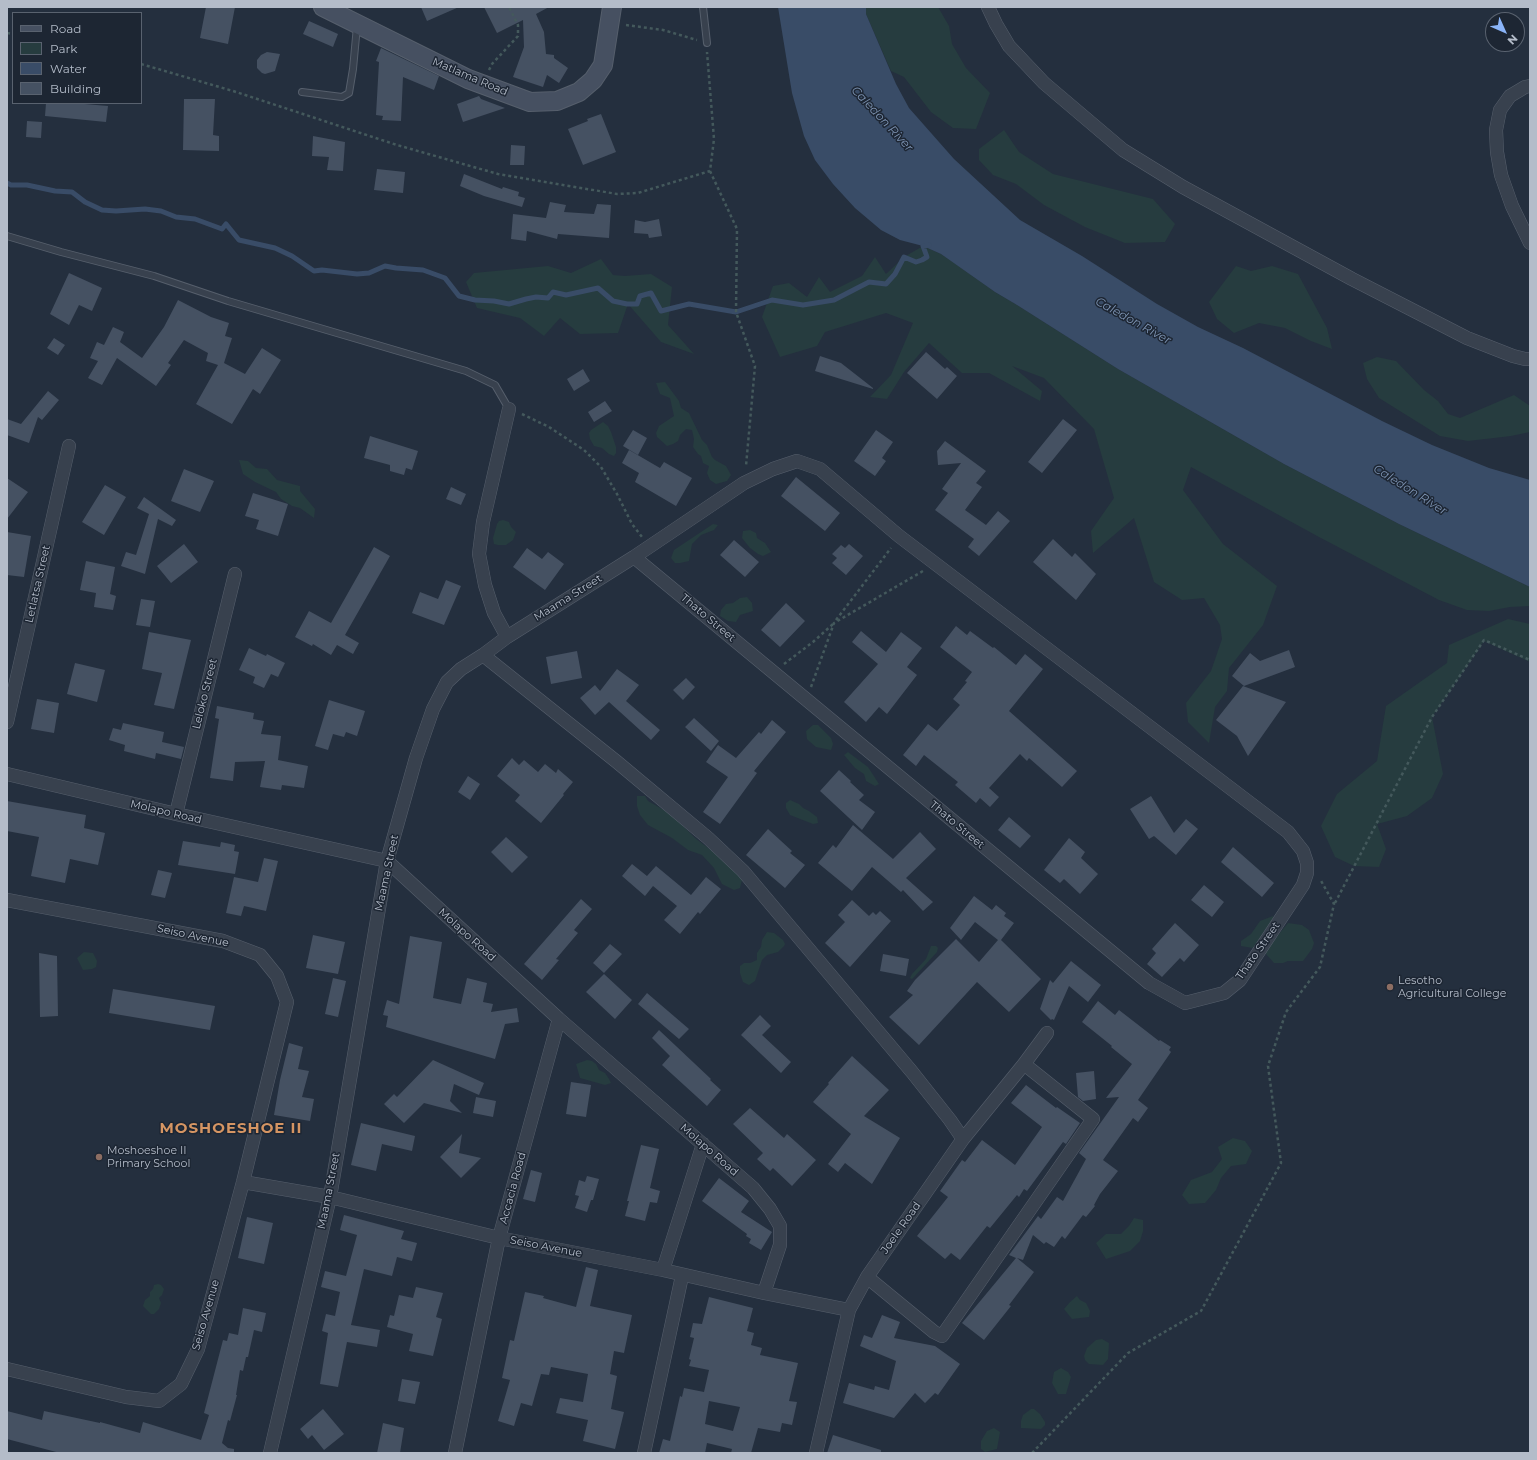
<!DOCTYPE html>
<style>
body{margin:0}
#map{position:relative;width:1537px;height:1460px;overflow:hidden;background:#242f3e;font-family:Montserrat,sans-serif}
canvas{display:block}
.frame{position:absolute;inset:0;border:8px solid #b4bcc9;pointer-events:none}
.legend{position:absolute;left:12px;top:12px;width:130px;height:92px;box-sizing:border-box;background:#1d2633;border:1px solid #59626f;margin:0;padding:5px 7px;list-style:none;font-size:12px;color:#b4bcc9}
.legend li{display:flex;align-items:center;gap:8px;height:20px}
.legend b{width:20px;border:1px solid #59626f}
.north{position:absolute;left:1485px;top:12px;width:40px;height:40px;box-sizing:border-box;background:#1d2633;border:1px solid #59626f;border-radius:50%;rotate:135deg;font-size:11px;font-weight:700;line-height:16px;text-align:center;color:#b4bcc9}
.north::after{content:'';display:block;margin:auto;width:14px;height:18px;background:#8ab4f8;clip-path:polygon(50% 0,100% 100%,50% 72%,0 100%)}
</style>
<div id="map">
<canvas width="1537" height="1460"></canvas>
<div class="frame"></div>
<ul class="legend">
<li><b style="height:5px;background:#465061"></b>Road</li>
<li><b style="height:11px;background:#263c3f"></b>Park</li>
<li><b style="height:11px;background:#394c67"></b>Water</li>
<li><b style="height:11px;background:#455162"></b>Building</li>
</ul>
<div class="north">N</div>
</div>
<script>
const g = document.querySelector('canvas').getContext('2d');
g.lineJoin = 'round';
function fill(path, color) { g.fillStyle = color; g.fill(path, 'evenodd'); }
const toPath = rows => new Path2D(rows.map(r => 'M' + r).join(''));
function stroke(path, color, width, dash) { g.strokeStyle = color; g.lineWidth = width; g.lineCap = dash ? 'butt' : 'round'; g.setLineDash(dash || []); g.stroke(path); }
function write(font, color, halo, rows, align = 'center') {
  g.font = font + ' Montserrat,sans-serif'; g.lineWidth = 3; g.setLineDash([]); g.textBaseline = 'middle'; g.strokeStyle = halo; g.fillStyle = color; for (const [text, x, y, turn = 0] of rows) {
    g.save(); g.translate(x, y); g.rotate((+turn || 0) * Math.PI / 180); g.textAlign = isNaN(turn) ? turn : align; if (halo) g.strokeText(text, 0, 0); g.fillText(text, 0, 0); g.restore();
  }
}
fill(toPath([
 [866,7,938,7,949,26,952,44,966,68,990,93,976,129,953,128,931,112,904,77,891,71,866,14],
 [1004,130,1019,152,1053,174,1153,199,1175,224,1165,242,1125,243,1085,227,1044,205,1016,184,993,175,979,160,979,149],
 [923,246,941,254,957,265,995,292,1017,305,1118,369,1284,464,1399,524,1530,587,1530,606,1510,607,1489,611,1467,610,1439,600,1319,537,1191,467,1183,490,1223,544,1277,586,1263,625,1229,668,1227,691,1215,707,1209,743,1188,722,1186,703,1211,671,1222,639,1220,625,1204,598,1182,600,1154,582,1134,518,1093,553,1091,531,1114,498,1094,429,1044,378,1012,366,1042,391,1040,401,989,373,962,373,929,343,904,372,887,399,870,397,891,375,913,323,886,313,825,332,817,346,780,357,762,317,773,286,789,283,807,297,819,277,830,292,862,276,875,257,886,274,904,257],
 [601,259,613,275,625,276,651,274,672,287,668,325,694,354,661,342,628,304,618,333,580,334,560,318,544,336,520,318,477,308,466,282,474,273,548,266,571,273],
 [1236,266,1251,271,1272,266,1298,274,1327,328,1332,349,1311,341,1285,328,1259,323,1234,333,1217,319,1209,302],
 [1377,357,1396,361,1424,390,1438,401,1448,414,1460,418,1514,395,1530,406,1530,432,1511,436,1468,441,1440,436,1379,398,1367,379,1363,363],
 [665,382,679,401,681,408,689,413,702,440,707,445,712,457,715,460,726,466,731,475,727,481,716,484,710,480,707,473,709,466,703,463,701,456,698,454,693,447,694,439,692,430,686,429,680,435,678,441,673,444,667,446,657,437,656,433,659,426,674,416,670,398,660,394,656,383],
 [603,422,608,426,611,432,616,447,616,453,614,456,609,454,602,448,594,446,590,439,589,433,591,430],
 [239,460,248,461,256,468,267,469,277,480,300,486,300,491,315,509,314,518,300,508,292,506,281,499,276,492,255,482,243,474],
 [503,520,509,522,511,527,516,532,513,540,506,545,498,545,494,544,493,538,497,524,499,521],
 [713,524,718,525,714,530,701,535,692,544,689,561,680,563,675,563,671,558,674,550],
 [750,530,756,533,757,538,765,543,771,552,763,556,758,554,750,548,742,538,743,531],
 [747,597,752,603,753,611,740,615,736,622,728,621,720,616,721,610,726,604,733,603,740,598],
 [1508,619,1530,624,1530,662,1484,641,1432,717,1443,774,1432,798,1407,816,1377,824,1386,849,1379,867,1354,866,1335,857,1321,826,1337,794,1377,761,1386,706,1447,663,1449,645],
 [813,725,818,725,831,738,833,744,831,750,816,747,809,741,807,739,806,731],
 [848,752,868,767,879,784,875,786,866,781,864,774,855,768,844,755],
 [637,796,645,796,648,801,671,814,695,838,720,857,734,870,742,880,740,888,734,890,722,884,714,868,702,855,688,850,672,838,648,825,640,815,637,806],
 [790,800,799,804,803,808,809,811,817,817,818,823,813,824,790,815,786,808,786,803],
 [1273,916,1273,923,1265,930,1258,942,1253,948,1241,946,1241,941,1251,934,1260,921],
 [1288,923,1302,925,1309,930,1314,943,1312,949,1303,961,1288,961,1283,963,1274,963,1266,954,1266,950],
 [767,932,774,933,783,940,785,944,784,946,778,952,767,955,762,960,755,981,749,985,743,982,740,973,740,966,744,963,750,963,757,960,757,953,761,947,762,940],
 [931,946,936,946,938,948,937,952,915,976,912,979,910,978,912,974,926,959],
 [84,952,93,953,97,961,96,967,92,969,83,970,77,958],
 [587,1060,592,1061,596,1064,599,1070,605,1073,609,1079,611,1083,605,1085,580,1078,576,1064],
 [1233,1138,1245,1141,1252,1151,1246,1164,1231,1166,1221,1178,1216,1190,1205,1203,1189,1204,1182,1195,1191,1180,1212,1172,1222,1159,1218,1147],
 [1134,1218,1143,1220,1143,1231,1140,1241,1130,1251,1106,1259,1096,1243,1106,1234,1121,1234,1129,1226],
 [158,1284,161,1285,164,1289,162,1295,159,1298,161,1303,159,1309,154,1314,151,1314,143,1306,145,1300,150,1296,150,1292,153,1289,154,1285],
 [1077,1296,1080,1300,1086,1303,1090,1311,1089,1317,1072,1319,1064,1309,1070,1302],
 [1102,1339,1109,1343,1108,1359,1103,1365,1089,1364,1085,1360,1084,1356,1087,1348,1096,1340],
 [1061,1368,1068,1372,1071,1377,1066,1394,1058,1394,1052,1383,1054,1372],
 [1031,1409,1034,1409,1040,1414,1045,1422,1045,1425,1041,1429,1021,1428,1021,1421,1023,1415],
 [994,1428,1000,1432,997,1449,985,1452,981,1449,981,1441,987,1431]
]), '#263c3f');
fill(toPath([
 [778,7,866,7,866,14,896,84,909,108,954,159,1020,220,1082,256,1157,304,1198,327,1243,348,1382,421,1432,445,1489,468,1530,480,1530,587,1399,524,1284,464,1118,369,1017,305,995,292,941,254,923,246,900,240,881,230,855,208,833,184,815,160,804,136,792,93]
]), '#394c67');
stroke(toPath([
 [7,183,11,185,27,185,55,191,72,192,85,202,102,210,116,211,145,209,161,211,176,217,195,219,222,229,226,224,239,240,275,248,292,256,314,271,322,270,357,274,369,273,385,266,396,268,423,270,445,278,459,296,475,300,494,301,509,304,526,299,536,297,548,298,553,292,566,295,598,288,613,301,627,304,637,304,640,296,651,293,661,311,689,304,736,312,772,300,803,305,834,300,869,282,886,284,895,274,904,257,916,262,922,260,927,257,923,246,929,245]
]), '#394c67', 5);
fill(toPath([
 [206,7,235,7,228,44,200,38],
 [421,7,459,7,427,21],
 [484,7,549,7,536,14,544,32,546,54,554,55,554,58,568,68,559,83,547,75,543,87,513,77,524,47,523,20,497,33],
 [309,21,338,34,333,47,303,34],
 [381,48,439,76,434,90,403,77,401,121,382,120,383,116,376,115,379,62,376,61],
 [267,52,280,54,275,71,265,74,262,73,257,68,257,60,261,55],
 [479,96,481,99,505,108,463,122,457,104],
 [184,99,215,99,213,135,219,136,219,151,183,150],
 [46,103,73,103,108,106,106,122,45,116],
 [601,114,616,152,583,165,568,129,588,121,587,119],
 [27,121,42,122,41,138,26,137],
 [313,136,345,142,343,171,327,170,329,157,312,156],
 [511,145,525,146,524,165,510,165],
 [377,169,405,172,403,193,374,190],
 [464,174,502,189,503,187,519,192,518,196,525,198,522,207,484,196,460,186],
 [550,202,566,205,564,212,594,214,597,204,611,205,609,238,558,234,557,239,527,231,526,241,511,239,513,214,546,218],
 [659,219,662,236,649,238,648,234,634,233,635,220,645,222],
 [69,273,102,288,92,311,79,305,69,325,50,314],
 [178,300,211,317,229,323,225,336,232,338,224,363,245,374,262,348,281,360,260,394,253,389,232,424,196,404,218,365,206,361,208,353,184,340,168,363,171,365,156,386,117,358,102,385,88,378,98,361,90,358,97,342,104,345,113,327,124,332,120,342,142,358,164,327],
 [54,338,65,345,58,355,47,348],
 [926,352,945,369,947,367,957,376,937,399,907,373],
 [820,356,841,363,873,388,873,389,815,371],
 [583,369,590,381,574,391,567,379],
 [48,391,59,400,42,420,38,417,29,443,7,435,7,419,21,424],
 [605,401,612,411,594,422,588,412],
 [1063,419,1077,430,1042,473,1028,462],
 [633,430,647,438,638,455,623,446],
 [876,430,893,442,882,458,886,461,875,476,854,461],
 [370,436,418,451,412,470,406,468,404,475,390,471,390,465,364,458],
 [945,441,986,471,976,483,982,487,965,510,986,525,998,511,1010,521,979,556,968,547,974,539,935,510,948,493,942,489,961,463,938,465,937,451],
 [629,450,660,468,664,462,692,478,676,506,635,482,639,473,622,463],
 [184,469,214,481,200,512,171,501],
 [796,477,840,513,825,531,781,496],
 [7,478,28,492,7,519],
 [105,485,126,497,104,535,82,522],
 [451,487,466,494,461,505,446,499],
 [253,493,288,504,278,536,256,529,259,520,245,516],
 [144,497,176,520,172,526,158,519,145,574,121,566,126,552,136,555,149,514,137,508],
 [7,532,31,536,24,577,7,575],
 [1053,539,1072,557,1075,553,1096,574,1076,600,1033,562],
 [734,540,759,562,745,577,720,555],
 [184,544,198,562,171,583,157,566],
 [849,544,863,556,846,575,832,563,837,558,832,554,841,545,845,548],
 [374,547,390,556,345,635,359,643,353,654,337,645,331,655,313,644,312,646,295,637,309,611,331,623],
 [527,548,542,559,548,552,564,564,545,590,513,567],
 [86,561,115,567,110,594,116,596,113,610,94,607,96,593,80,590],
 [446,580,461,586,444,625,412,613,420,592,438,599],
 [141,599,155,601,150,627,136,625],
 [786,603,805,621,780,647,761,630],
 [956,626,967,635,970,631,993,648,994,647,1016,665,1025,654,1043,669,1009,711,1077,771,1062,787,1029,758,1027,761,1020,754,989,788,999,797,990,807,980,798,976,803,955,785,958,782,924,755,916,766,903,755,928,724,937,731,960,705,953,699,967,682,965,681,972,672,940,647],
 [861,631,886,652,901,632,922,648,907,667,917,675,887,714,879,707,866,722,844,702,878,664,852,642],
 [149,632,191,640,174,709,154,705,162,673,142,669],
 [249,648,266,656,267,654,285,663,278,677,271,674,264,688,253,683,255,677,239,670],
 [1289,650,1295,667,1244,686,1232,676,1250,653,1260,661],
 [577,651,582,678,551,684,546,657],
 [75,663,105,670,97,702,67,694],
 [617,669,639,685,626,701,660,730,651,740,609,702,595,715,580,698,595,685,600,691],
 [686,678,695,687,683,700,673,690],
 [1243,686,1286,702,1248,756,1237,736,1216,720],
 [37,699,59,703,54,733,31,729],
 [329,700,365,711,357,736,346,732,344,737,333,734,328,750,315,746],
 [217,706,254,713,253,719,264,721,261,734,281,736,278,760,308,766,304,788,282,785,281,790,260,787,265,761,235,762,233,781,210,778,219,719,215,718],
 [694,718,719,741,711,751,685,727],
 [772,720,786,732,754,771,757,773,720,824,703,812,728,777,706,762,718,745,736,758,759,732,761,734],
 [123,723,164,732,162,742,184,747,181,759,156,753,155,759,124,751,125,745,109,740,113,728,121,730],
 [512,758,519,765,524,760,538,772,545,764,556,773,558,769,573,782,563,794,564,795,541,823,515,801,520,795,497,776],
 [839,770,851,781,850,782,864,795,859,800,875,812,862,830,820,791],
 [468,776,480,784,470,800,458,792],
 [1151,796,1174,833,1186,819,1198,829,1176,855,1154,836,1149,839,1130,809],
 [7,801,86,815,84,828,105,833,98,865,70,859,65,883,31,876,39,837,7,831],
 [1009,817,1031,836,1020,848,998,830],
 [853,825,893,859,920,832,936,849,906,878,933,902,923,911,903,890,901,892,872,867,852,891,818,863,833,845,836,848],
 [768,829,792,851,790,853,805,865,785,888,746,855],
 [506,837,528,857,512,873,491,852],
 [1069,838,1085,852,1081,858,1098,874,1080,894,1064,879,1060,883,1044,870],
 [183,841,220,847,221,842,235,845,234,851,239,852,235,874,178,865],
 [1233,847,1274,883,1262,897,1221,862],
 [264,858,278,861,266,911,244,906,241,916,226,913,234,877,258,882],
 [632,864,647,876,656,866,691,895,706,877,721,889,700,914,698,912,680,934,664,920,677,906,653,886,645,896,622,876],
 [158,870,172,873,165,898,151,895],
 [1204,885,1224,902,1212,917,1191,900],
 [974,896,992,910,996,905,1006,913,1004,916,1014,923,1001,940,1041,979,1009,1012,977,982,919,1045,889,1017,913,995,907,991,915,980,956,939,979,962,998,940,975,922,961,940,950,928],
 [581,899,592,909,574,930,578,933,556,959,559,960,542,980,524,964],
 [852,900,869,916,873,912,876,915,880,911,891,921,850,967,825,943,845,922,838,915],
 [1175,923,1199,945,1184,962,1180,958,1162,977,1147,964,1156,953,1152,949],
 [313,935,345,942,338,974,306,968],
 [410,936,442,942,433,998,461,1004,467,978,487,983,483,1002,493,1004,491,1012,517,1008,519,1022,505,1024,495,1059,386,1027,388,1016,383,1015,387,1000,399,1004],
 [610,944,622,954,604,973,593,963],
 [39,953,57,956,58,1016,40,1017],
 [883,954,909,959,906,976,880,971],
 [1071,961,1101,985,1088,1002,1069,986,1054,1020,1052,1019,1051,1020,1040,1009,1050,980,1053,983],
 [604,974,632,1000,615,1019,586,992],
 [333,978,346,981,338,1017,325,1014],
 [113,989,215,1006,210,1030,109,1013],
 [647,993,689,1029,679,1039,638,1004],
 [1098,1001,1115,1015,1119,1010,1159,1041,1160,1040,1171,1047,1169,1050,1171,1052,1138,1100,1148,1108,1138,1122,1133,1118,1103,1160,1118,1171,1100,1194,1094,1205,1095,1206,1086,1217,1083,1215,1065,1239,1062,1236,1054,1247,1046,1242,1044,1244,1033,1235,1023,1260,1017,1258,1034,1272,1009,1305,1011,1306,984,1340,962,1323,1016,1258,1009,1255,1038,1216,1041,1219,1057,1197,1063,1201,1086,1159,1079,1153,1119,1097,1106,1098,1132,1064,1111,1047,1112,1046,1082,1022],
 [760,1015,771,1026,762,1035,791,1062,781,1073,741,1035],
 [659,1030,711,1079,710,1080,721,1090,707,1106,662,1065,670,1056,652,1038],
 [289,1043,303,1047,298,1069,309,1071,302,1097,314,1099,310,1121,274,1115,280,1080],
 [852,1056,889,1090,864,1116,900,1138,872,1184,845,1163,838,1172,828,1164,851,1134,813,1102,829,1084,828,1083],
 [433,1060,484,1083,479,1095,454,1084,450,1101,462,1113,424,1103,404,1123,384,1104,394,1094,397,1097],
 [1094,1071,1096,1099,1083,1101,1078,1097,1076,1073],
 [571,1082,591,1085,586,1117,566,1114],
 [1026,1085,1056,1108,1057,1107,1080,1123,1066,1144,1063,1142,1027,1191,1024,1189,1019,1197,1017,1195,990,1228,987,1226,960,1260,951,1253,945,1259,917,1236,948,1197,940,1191,962,1160,965,1162,982,1140,1015,1165,1042,1127,1011,1103],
 [476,1097,496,1101,493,1117,473,1113],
 [750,1108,784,1138,787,1134,816,1160,792,1186,773,1168,770,1171,757,1159,763,1153,733,1124],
 [361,1123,415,1136,412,1151,382,1144,376,1171,351,1165],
 [462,1134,459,1153,481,1158,461,1178,440,1157],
 [641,1145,659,1149,650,1188,660,1191,657,1203,650,1202,645,1221,625,1216,629,1201,627,1201],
 [531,1170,542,1173,535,1202,523,1199],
 [587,1176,599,1179,593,1200,591,1200,587,1212,575,1208,579,1196,575,1195,579,1180,585,1182],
 [719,1178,749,1201,741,1212,772,1232,761,1250,749,1243,751,1239,746,1236,747,1234,702,1201],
 [344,1215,404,1231,401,1239,417,1243,412,1261,397,1257,392,1276,364,1269,351,1325,380,1330,377,1347,347,1342,338,1387,320,1384,328,1333,322,1331,326,1314,335,1316,340,1292,321,1287,325,1271,346,1276,357,1235,340,1230],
 [247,1217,273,1223,264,1264,238,1258],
 [586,1267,598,1270,590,1306,632,1315,624,1353,614,1351,610,1374,617,1376,611,1409,624,1412,615,1449,583,1441,588,1420,556,1413,560,1398,583,1402,588,1374,551,1367,549,1375,541,1374,532,1406,521,1403,514,1426,498,1421,510,1380,502,1378,510,1340,514,1341,525,1292,544,1296,543,1298,576,1307],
 [416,1287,443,1293,436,1317,442,1319,433,1356,409,1351,413,1334,387,1327,390,1315,394,1316,399,1295,413,1298],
 [709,1297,753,1308,747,1331,754,1333,751,1345,762,1348,760,1355,798,1363,789,1401,797,1402,792,1425,782,1423,780,1432,758,1428,751,1453,731,1453,732,1449,707,1443,705,1453,659,1453,663,1439,670,1441,680,1396,682,1397,684,1388,704,1392,709,1370,689,1366,691,1360,689,1359,694,1338,690,1337,693,1323,702,1324],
 [709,1401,740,1407,733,1431,705,1424],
 [243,1308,266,1313,262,1332,254,1330,248,1357,246,1357,243,1371,240,1370,236,1395,237,1395,230,1421,228,1420,222,1443,228,1448,234,1449,234,1453,60,1453,7,1439,7,1411,42,1420,44,1411,100,1423,100,1422,140,1433,143,1422,201,1440,209,1415,204,1413,223,1340,227,1341,229,1333,238,1335],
 [882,1315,900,1322,894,1338,935,1346,960,1364,938,1395,935,1393,925,1403,915,1393,894,1418,843,1403,849,1383,874,1390,875,1386,889,1390,896,1361,860,1346,864,1335,872,1338],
 [402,1379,420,1382,415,1404,398,1401],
 [323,1409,344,1434,324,1450,312,1435,308,1439,300,1429],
 [383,1423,404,1428,400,1453,377,1453],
 [833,1435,881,1450,881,1453,827,1453]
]), '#455162');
const lane = toPath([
 [703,7,707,43],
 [302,92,342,97,349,93,353,69,357,26],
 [7,236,61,252,154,276,228,301,466,371,495,385,509,409]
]);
const street = toPath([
 [988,7,996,24,1009,46,1044,83,1123,150,1183,187,1352,279,1467,338,1513,356,1525,359,1530,359],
 [1530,86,1525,87,1510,96,1500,110,1496,130,1497,152,1501,175,1512,206,1530,243],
 [507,637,494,613,485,585,479,554,483,522,509,409],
 [483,655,617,762,708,838,743,871,912,1072,950,1120,963,1139],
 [7,722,69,446],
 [7,774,176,814,387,861,559,1019,753,1188,770,1209,780,1226,780,1245,764,1293],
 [176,814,235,574],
 [7,900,223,941,260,955,277,976,287,1002,243,1182,198,1349,181,1384,159,1401,126,1397,7,1369],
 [243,1182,330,1197,499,1238,663,1270,764,1293,849,1310],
 [663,1270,703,1144],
 [867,1277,934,1332,942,1336,1093,1119,1024,1064],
 [270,1453,330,1197,387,861,416,758,433,709,447,682,461,669,483,655,507,637,634,557,744,483,773,469,797,461,820,469,899,536,1288,832,1303,851,1307,863,1307,873,1303,885,1240,980,1224,993,1185,1003,1149,983,634,557],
 [455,1453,499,1238,559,1019],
 [644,1453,682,1276],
 [816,1453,849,1310,867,1277,963,1139,1024,1064,1047,1033]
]);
const secondary = toPath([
 [323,7,468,79,530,102,557,101,579,92,593,80,603,65,612,7]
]);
stroke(lane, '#565f6c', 8);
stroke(street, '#565f6c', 14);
stroke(secondary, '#565f6c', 20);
stroke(toPath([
 [626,25,663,30,697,40],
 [7,33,13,34],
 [141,64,233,91,397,145,498,174,617,194,638,193,710,171,714,139,707,52],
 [489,70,492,64,518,36,518,25,509,7],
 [710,171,737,229,736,312,755,366,746,466],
 [522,414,549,427,584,450,601,467,617,494,632,524,642,537],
 [836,620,891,548],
 [784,664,813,642,833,624],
 [811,687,834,623,923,571],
 [1335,903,1432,717,1484,640,1530,660],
 [1032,1453,1128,1353,1201,1311,1281,1163,1268,1066,1286,1012,1320,967,1334,904,1320,879]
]), '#44595c', 2.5, [3, 3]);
stroke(lane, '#38414e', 6);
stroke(street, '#38414e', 13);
stroke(secondary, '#465061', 18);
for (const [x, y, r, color] of [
 [1390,987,4,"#8d6e63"],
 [99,1157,4,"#8d6e63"]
]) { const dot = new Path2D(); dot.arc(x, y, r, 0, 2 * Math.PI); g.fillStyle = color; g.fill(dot); stroke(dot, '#1d2633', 1.5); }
write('11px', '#b4bcc9', '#1d2633', [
 ["Matlama Road",470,77,23],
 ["Letlatsa Street",38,584,-77],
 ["Maama Street",568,598,-32],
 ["Thato Street",708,618,40],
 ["Leloko Street",205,694,-76],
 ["Molapo Road",166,812,13],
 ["Thato Street",957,825,40],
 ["Maama Street",387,873,-78],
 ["Molapo Road",467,935,42],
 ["Seiso Avenue",193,936,12],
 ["Thato Street",1258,951,-55],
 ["Molapo Road",709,1150,41],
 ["Accacia Road",513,1188,-75],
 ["Maama Street",329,1191,-79],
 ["Joele Road",901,1228,-55],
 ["Seiso Avenue",546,1247,11],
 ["Seiso Avenue",206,1315,-74]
]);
write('11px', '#b4bcc9', '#1d2633', [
 ["Lesotho",1398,981],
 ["Agricultural College",1398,994],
 ["Moshoeshoe II",107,1151],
 ["Primary School",107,1164]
], 'left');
write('italic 12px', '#7c92b1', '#1d2633', [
 ["Caledon River",882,119,47],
 ["Caledon River",1133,321,29],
 ["Caledon River",1410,490,32]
]);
g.letterSpacing = '1px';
write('bold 15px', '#d59563', '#1d2633', [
 ["MOSHOESHOE II",231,1129]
]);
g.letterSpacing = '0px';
</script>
